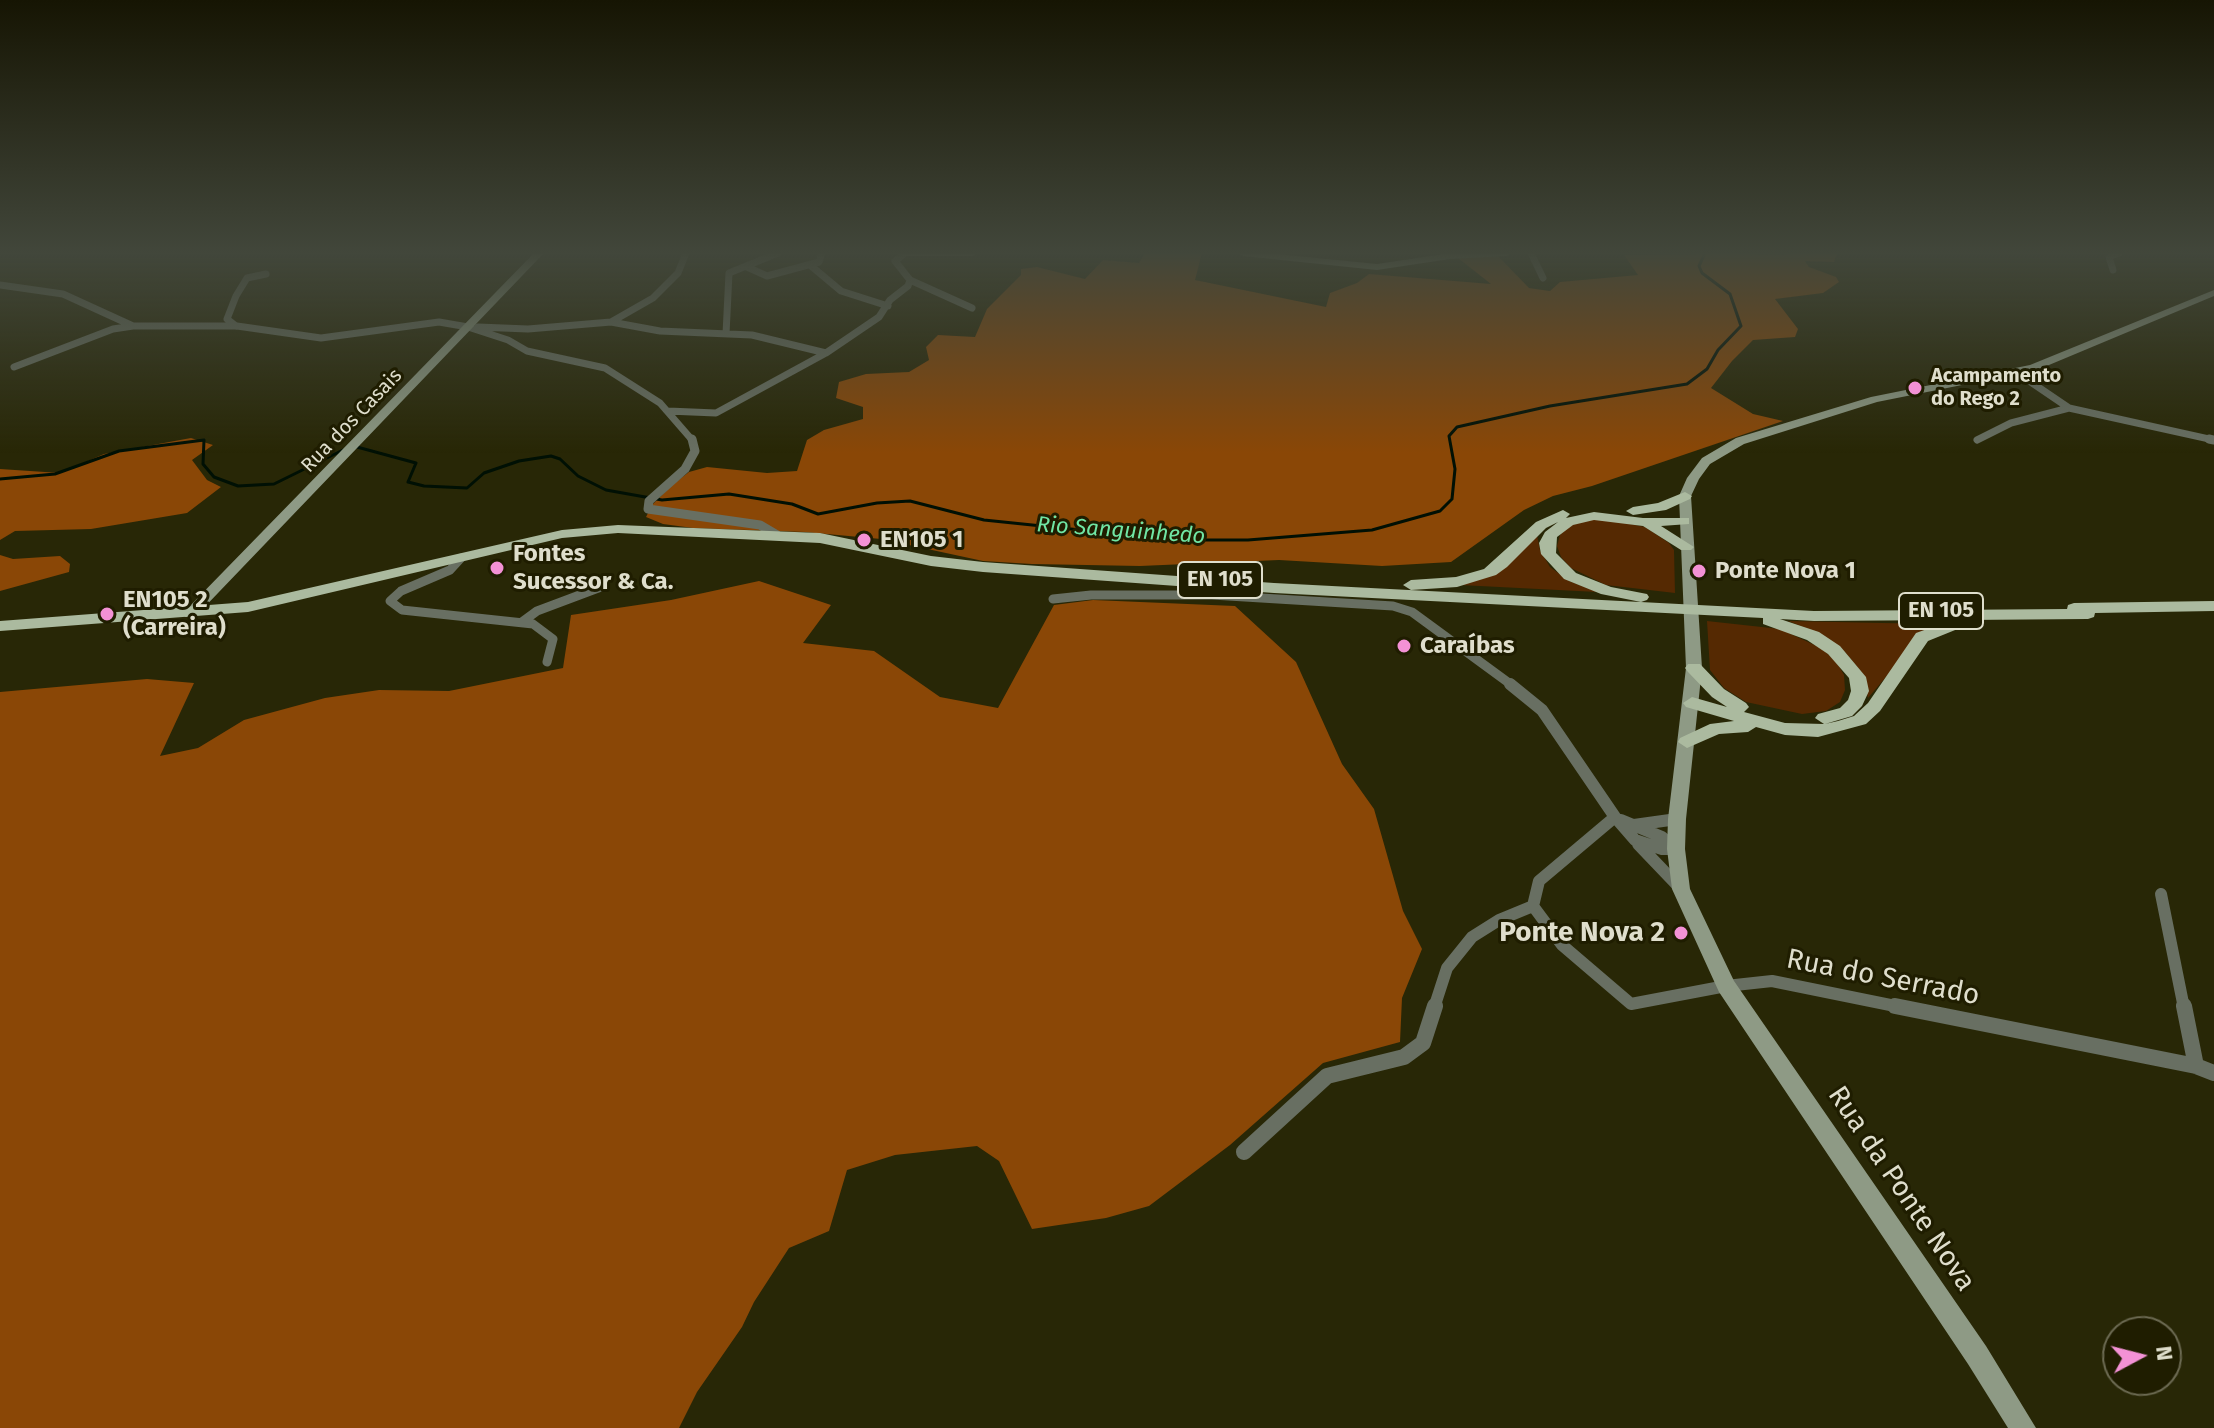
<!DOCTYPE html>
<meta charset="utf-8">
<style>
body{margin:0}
#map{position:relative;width:2214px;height:1428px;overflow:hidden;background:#282706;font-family:"Fira Sans",sans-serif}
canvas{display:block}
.north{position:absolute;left:2102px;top:1316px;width:80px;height:80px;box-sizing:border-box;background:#1f1d00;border:2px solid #6c6a52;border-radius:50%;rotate:83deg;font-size:22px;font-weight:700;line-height:32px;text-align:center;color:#dfdecc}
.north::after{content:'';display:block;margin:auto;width:28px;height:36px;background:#f391d5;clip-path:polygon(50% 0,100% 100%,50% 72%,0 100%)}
</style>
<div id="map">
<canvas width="2214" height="1428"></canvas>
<div class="north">N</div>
</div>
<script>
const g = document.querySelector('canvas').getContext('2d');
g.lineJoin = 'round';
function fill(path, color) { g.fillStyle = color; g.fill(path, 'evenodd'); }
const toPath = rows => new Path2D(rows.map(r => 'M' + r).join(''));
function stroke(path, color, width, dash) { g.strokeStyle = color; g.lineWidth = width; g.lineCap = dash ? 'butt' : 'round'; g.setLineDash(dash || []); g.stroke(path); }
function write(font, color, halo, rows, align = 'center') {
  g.font = font + ' "Fira Sans",sans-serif'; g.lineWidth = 6; g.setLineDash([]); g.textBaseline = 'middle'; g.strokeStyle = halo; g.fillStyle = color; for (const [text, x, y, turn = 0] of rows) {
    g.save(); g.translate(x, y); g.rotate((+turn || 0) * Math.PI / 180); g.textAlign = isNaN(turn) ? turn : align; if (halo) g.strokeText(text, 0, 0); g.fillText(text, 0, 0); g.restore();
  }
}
fill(toPath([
 [1600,518,1645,527,1669,543,1674,550,1675,593,1606,585,1571,568,1561,557,1557,546,1560,535,1567,527,1580,521],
 [1537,535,1540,550,1550,567,1569,581,1597,592,1460,585],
 [1707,621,1780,629,1821,648,1836,661,1844,675,1845,690,1840,702,1826,711,1802,714,1746,702,1724,688,1710,670],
 [1788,621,1931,624,1868,698,1863,674,1845,652,1819,633]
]), '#552902');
fill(toPath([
 [1145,253,1202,253,1195,280,1326,307,1330,293,1357,283,1369,274,1491,284,1458,258,1498,256,1529,288,1550,291,1560,282,1638,275,1624,255,1837,253,1834,262,1805,261,1809,267,1836,277,1839,282,1823,293,1775,299,1798,329,1795,337,1753,340,1732,361,1711,388,1753,414,1783,421,1592,486,1553,496,1524,510,1451,562,1382,566,1279,560,1140,566,1032,564,983,561,881,539,805,532,693,528,663,524,646,517,652,505,672,485,689,472,707,467,767,473,797,471,807,440,824,430,863,419,863,407,836,398,839,382,866,374,909,372,929,360,926,347,938,335,975,337,987,309,1021,275,1021,269,1037,267,1085,279,1103,260,1139,263],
 [191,438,213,445,192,460,207,480,221,487,187,513,91,529,15,531,0,540,0,469,60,473,104,454],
 [0,555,13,559,60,556,70,564,69,572,0,591],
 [759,581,831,605,803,643,874,651,940,697,998,708,1054,605,1093,600,1235,606,1296,662,1342,764,1374,809,1403,911,1422,949,1402,998,1400,1042,1323,1063,1230,1145,1149,1206,1106,1218,1032,1229,999,1161,977,1146,895,1155,847,1170,829,1231,789,1248,754,1302,742,1327,697,1392,679,1428,0,1428,0,692,147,679,194,683,160,756,198,748,244,720,325,698,379,690,449,691,563,668,571,615,671,600]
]), '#8a4706');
stroke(toPath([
 [1756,253,1785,253],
 [357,447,416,463,408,482,424,486,467,488,484,473,519,461,551,456,560,459,578,476,606,490,662,500,729,494,792,504,818,514,877,503,910,501,984,520,1177,540,1248,540,1372,530,1440,511,1452,499,1455,469,1449,436,1457,427,1550,406,1687,384,1707,369,1718,350,1741,326,1730,294,1702,273,1699,266,1705,253],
 [0,479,55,474,119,451,204,440,203,464,214,477,238,486,274,484,343,450]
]), '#001004', 3);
stroke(toPath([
 [1531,253,1543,278],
 [810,265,841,291,888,306],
 [747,267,767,276,819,262,822,253],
 [2113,270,2109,257,2119,253],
 [910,280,972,308],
 [0,285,63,294,133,326,237,326,321,338,439,322,468,327,508,340,527,351,605,368,660,403,693,441],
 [611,322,660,331,752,335,826,353],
 [236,326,227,319,236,296,247,278,266,274],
 [478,327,528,329,611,322,653,298,678,273,686,253],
 [726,334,729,273,778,253],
 [14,367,113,329,133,326],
 [2016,372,2069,408,2214,440],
 [668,411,716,413,826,353,879,317,890,300,908,286,910,280,895,261,903,255],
 [1977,440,2011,423,2069,408]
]), '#686f62', 7);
stroke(toPath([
 [692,439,695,451,685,469,649,501,648,509,760,525,777,535],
 [2209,439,2214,440],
 [461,558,450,570,401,591,390,601,402,610,533,624,553,639,547,662],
 [1053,599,1091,595,1212,595,1393,606,1412,612,1513,686],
 [522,622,537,611,601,587]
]), '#686f62', 9);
stroke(toPath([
 [1615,817,1635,840,1662,849,1676,849],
 [1621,820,1662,837,1676,849],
 [1634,825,1677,819],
 [1638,844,1681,889],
 [2161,894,2184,1008],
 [1533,906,1562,945,1631,1004,1726,986,1772,981,1905,1008],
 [1434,1008,1447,968,1472,937,1499,920,1533,906,1539,881,1615,817,1542,710,1510,684]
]), '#686f62', 12);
stroke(toPath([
 [1895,1006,2196,1066,2214,1073],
 [2184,1006,2196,1066],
 [1244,1152,1327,1076,1404,1057,1423,1043,1435,1006]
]), '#686f62', 16);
fill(toPath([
 [534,253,544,253,195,617,185,617,183,614,185,611,534,253],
 [899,253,978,253,973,256,903,256,899,253],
 [1238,253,1267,253,1377,264,1450,253,1512,253,1507,256,1450,259,1377,270,1243,256,1238,253],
 [2214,290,2214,296,2037,370,1877,402,1744,444,1710,464,1699,479,1691,496,1702,668,1686,819,1685,849,1690,889,1734,981,1986,1346,2036,1428,2008,1428,1968,1364,1719,992,1672,889,1667,849,1668,819,1686,668,1679,496,1687,478,1702,458,1736,438,1871,397,2030,365,2214,290]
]), '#8e9a85');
fill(toPath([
 [1685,492,1692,496,1690,499,1666,510,1633,515,1626,511,1633,507,1658,503,1685,492],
 [1563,510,1570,514,1566,518,1594,512,1643,518,1689,518,1689,524,1661,526,1694,547,1691,550,1681,550,1643,526,1594,520,1573,525,1557,537,1556,553,1576,573,1611,587,1647,594,1649,597,1647,600,1641,602,1601,594,1564,579,1541,554,1539,543,1545,532,1558,522,1546,528,1507,567,1496,575,1457,587,1411,590,1403,585,1411,580,1456,577,1484,569,1536,522,1563,510],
 [618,525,820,533,931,556,983,562,1274,583,1814,611,2067,609,2068,605,2074,603,2214,601,2214,611,2095,613,2094,617,2088,619,1965,620,1967,623,1965,626,1928,641,1880,711,1866,724,1818,737,1785,735,1756,727,1748,732,1719,734,1687,748,1678,742,1680,738,1710,724,1734,721,1686,707,1683,703,1692,697,1727,707,1712,697,1688,672,1685,668,1688,664,1700,664,1724,689,1746,703,1749,707,1744,712,1785,723,1824,724,1815,718,1818,714,1840,708,1848,700,1851,691,1849,678,1828,654,1807,640,1763,624,1763,618,1274,593,983,572,931,566,820,543,618,533,562,538,248,612,0,631,0,621,248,602,562,530,618,525],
 [1780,619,1814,621,1952,620,1916,633,1868,703,1854,716,1838,721,1825,724,1852,716,1862,706,1869,691,1866,677,1840,646,1819,632,1780,619]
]), '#abba9f');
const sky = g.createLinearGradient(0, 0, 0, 453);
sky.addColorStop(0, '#161503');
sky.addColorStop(0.56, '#42473b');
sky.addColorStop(1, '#42473b00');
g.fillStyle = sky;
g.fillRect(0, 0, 2214, 453);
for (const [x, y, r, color] of [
 [1915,388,8,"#f391d5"],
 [864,540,8,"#f391d5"],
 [497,568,8,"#f391d5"],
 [1699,571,8,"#f391d5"],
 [107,614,8,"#f391d5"],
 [1404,646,8,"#f391d5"],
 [1681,933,8,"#f391d5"]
]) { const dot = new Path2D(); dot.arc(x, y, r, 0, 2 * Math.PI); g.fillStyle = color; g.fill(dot); stroke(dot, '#1f1d00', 3); }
write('bold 20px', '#dfdecc', '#1f1d00', [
 ["Acampamento",1931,376],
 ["do Rego 2",1931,399]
], 'left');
write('20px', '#dfdecc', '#1f1d00', [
 ["Rua dos Casais",352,421,-46]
]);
write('italic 22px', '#70e6a4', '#1f1d00', [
 ["Rio Sanguinhedo",1121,531,4]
]);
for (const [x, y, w] of [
 [1220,580,84],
 [1941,611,84]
]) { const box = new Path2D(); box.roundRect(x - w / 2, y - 18, w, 36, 6); g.fillStyle = '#1f1d00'; g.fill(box); stroke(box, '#dfdecc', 2); }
write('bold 22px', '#dfdecc', null, [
 ["EN 105",1220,580],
 ["EN 105",1941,611]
]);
write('bold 24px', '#dfdecc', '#1f1d00', [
 ["EN105 1",880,540],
 ["Fontes",513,554],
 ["Sucessor & Ca.",513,582],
 ["Ponte Nova 1",1715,571],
 ["EN105 2",123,600],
 ["(Carreira)",123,628],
 ["Caraíbas",1420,646]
], 'left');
write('bold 28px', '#dfdecc', '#1f1d00', [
 ["Ponte Nova 2",1665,933]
], 'right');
write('28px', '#dfdecc', '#1f1d00', [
 ["Rua do Serrado",1883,978,11],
 ["Rua da Ponte Nova",1901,1189,56]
]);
</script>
